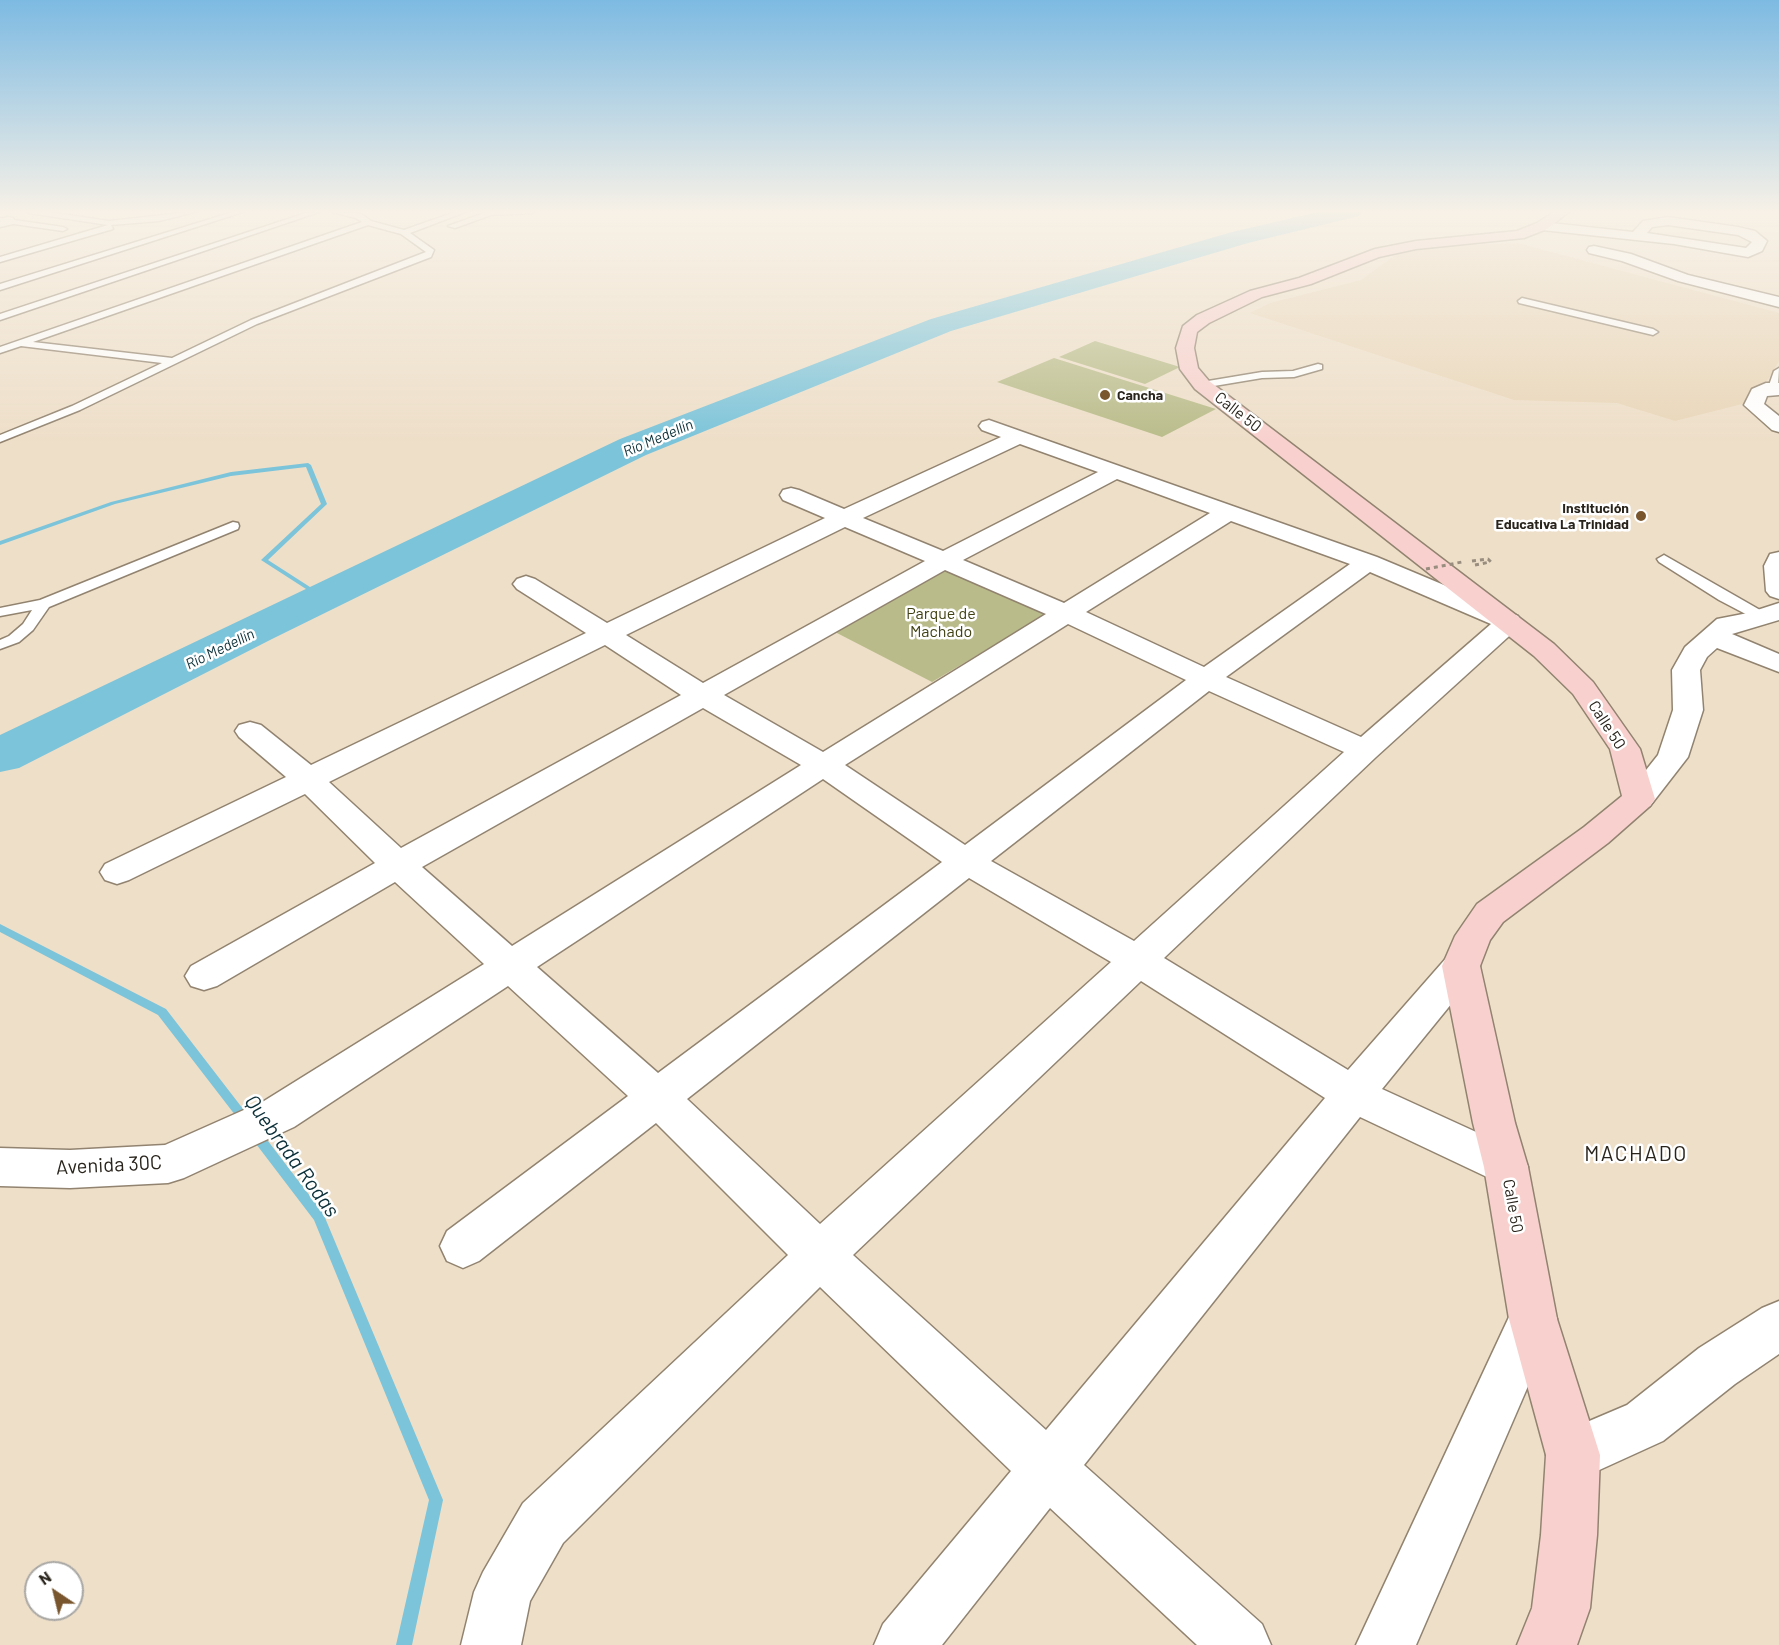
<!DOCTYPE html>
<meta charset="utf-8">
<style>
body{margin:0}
#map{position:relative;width:1779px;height:1645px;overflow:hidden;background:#eedfc9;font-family:Barlow,sans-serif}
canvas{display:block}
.north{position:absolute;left:24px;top:1561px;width:60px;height:60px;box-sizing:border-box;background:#fff;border:2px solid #a9a7a4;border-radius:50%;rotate:325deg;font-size:16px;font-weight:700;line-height:24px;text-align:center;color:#29241c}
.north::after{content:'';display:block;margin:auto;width:21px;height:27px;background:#79562e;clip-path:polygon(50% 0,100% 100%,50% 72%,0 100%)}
</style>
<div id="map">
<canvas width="1779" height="1645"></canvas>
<div class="north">N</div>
</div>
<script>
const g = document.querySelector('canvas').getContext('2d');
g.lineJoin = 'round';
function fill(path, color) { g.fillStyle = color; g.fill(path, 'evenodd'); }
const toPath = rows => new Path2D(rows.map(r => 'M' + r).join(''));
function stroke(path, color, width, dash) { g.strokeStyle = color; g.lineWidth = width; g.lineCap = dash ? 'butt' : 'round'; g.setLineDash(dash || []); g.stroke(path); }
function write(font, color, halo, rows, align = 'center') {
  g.font = font + ' Barlow,sans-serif'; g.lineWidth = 5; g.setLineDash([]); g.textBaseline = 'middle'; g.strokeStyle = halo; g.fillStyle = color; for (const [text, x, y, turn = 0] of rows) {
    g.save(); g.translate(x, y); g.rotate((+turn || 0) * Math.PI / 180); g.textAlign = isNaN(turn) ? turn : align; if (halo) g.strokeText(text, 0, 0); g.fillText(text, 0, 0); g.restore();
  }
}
fill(toPath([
 [1518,243,1779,313,1779,361,1769,378,1746,403,1675,421,1617,403,1514,400,1250,313,1270,303,1361,280,1398,253,1446,246]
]), '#e9d6b9');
fill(toPath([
 [1095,341,1180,367,1145,384,1059,357],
 [1054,358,1216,409,1162,437,997,382],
 [947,568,1045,615,932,682,835,632]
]), '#b9bc8a');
fill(toPath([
 [308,463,311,465,327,504,268,560,324,596,324,598,320,598,261,560,321,504,306,467,231,476,115,504,0,545,0,541,111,502,231,472,308,463],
 [0,924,166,1009,250,1118,252,1121,250,1124,246,1126,242,1124,158,1015,0,932,0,924],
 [254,1127,258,1128,323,1213,443,1500,412,1645,396,1645,429,1500,314,1220,250,1136,248,1132,250,1128,254,1127]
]), '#7cc4da');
fill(toPath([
 [1323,211,1363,211,1359,216,1248,243,951,331,646,455,272,639,19,768,0,772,0,735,620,439,931,319,1232,232,1323,211]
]), '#7cc4da');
const lane = toPath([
 [26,211,41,211,109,221,199,211,159,221,111,225,113,229,0,262,0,257,108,225,29,213,26,211],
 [236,211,246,211,0,290,0,284,236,211],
 [312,211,322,211,0,320,0,314,312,211],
 [328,211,361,214,371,221,404,230,458,211,468,211,410,233,434,250,431,257,257,324,80,410,0,442,0,435,72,406,162,363,21,346,0,353,0,347,362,222,356,218,328,211],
 [368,225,401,234,426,252,251,320,172,358,33,342,368,225],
 [490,211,536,211,532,213,491,215,455,228,448,226,490,211],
 [0,218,63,227,67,229,63,231,0,222,0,218],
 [1522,298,1653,329,1658,332,1653,335,1519,303,1518,301,1522,298],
 [1318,364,1322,365,1322,369,1294,377,1262,378,1202,388,1197,385,1202,382,1262,372,1293,371,1318,364],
 [1779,368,1778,388,1769,390,1768,388,1774,371,1779,368],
 [233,522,238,523,239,526,238,529,49,607,33,630,19,642,0,649,0,640,9,636,23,624,32,610,0,616,0,608,40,600,233,522],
 [1664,555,1767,614,1769,617,1762,621,1757,620,1719,600,1659,562,1657,559,1664,555]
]);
const street = toPath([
 [8,217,13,218,15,221,13,224,0,227,0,219,8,217],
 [1668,217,1738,227,1755,231,1767,241,1762,251,1748,257,1674,244,1542,230,1535,226,1542,222,1633,232,1643,221,1668,217],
 [1668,225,1738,235,1752,242,1746,248,1647,233,1652,227,1668,225],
 [1594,246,1631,254,1688,275,1779,297,1779,307,1678,281,1622,261,1589,253,1587,250,1589,247,1594,246],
 [1766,383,1779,383,1779,395,1767,396,1764,404,1779,416,1779,432,1772,430,1744,405,1752,389,1766,383],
 [989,420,1377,557,1518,616,1522,622,1518,628,1376,757,1164,958,1348,1070,1448,956,1461,952,1474,956,1480,966,1474,976,1382,1089,1522,1153,1528,1167,1522,1181,1506,1186,1360,1117,1084,1465,1262,1624,1271,1645,1197,1645,1050,1508,942,1645,874,1645,883,1624,1011,1471,820,1287,563,1543,530,1601,521,1645,461,1645,474,1592,483,1572,523,1503,788,1255,656,1123,479,1261,463,1268,447,1261,440,1246,447,1231,628,1096,508,986,294,1127,184,1178,168,1183,70,1188,0,1186,0,1148,70,1150,165,1145,264,1101,484,964,395,882,217,986,204,990,191,986,185,976,191,966,375,863,305,794,129,880,117,884,105,880,100,872,105,864,286,777,239,737,235,731,239,725,250,722,261,725,311,765,586,633,517,589,513,584,517,579,526,576,535,579,607,623,825,518,783,500,780,495,783,490,791,488,799,490,844,509,1001,437,982,430,979,426,982,422,989,420],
 [1020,444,1098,472,943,551,863,518,1020,444],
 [1117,479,1210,513,1064,603,963,560,1117,479],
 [1231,521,1350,564,1204,667,1086,612,1231,521],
 [845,527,925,561,703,683,626,635,845,527],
 [945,570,1046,614,823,752,724,695,945,570],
 [1370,572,1491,624,1361,737,1226,677,1370,572],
 [1068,624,1186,680,965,845,845,765,1068,624],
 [605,645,681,695,401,848,329,782,605,645],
 [1209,691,1344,752,1134,941,991,861,1209,691],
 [703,708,801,765,512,946,422,867,703,708],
 [823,779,942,862,658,1073,537,967,823,779],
 [969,878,1111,962,820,1224,687,1099,969,878],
 [1141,981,1325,1098,1046,1430,853,1255,1141,981],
 [1779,552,1779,599,1770,596,1766,591,1764,566,1770,554,1779,552],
 [1779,603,1779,620,1732,634,1779,654,1779,672,1717,648,1707,657,1700,670,1703,710,1688,757,1650,806,1639,809,1628,806,1623,799,1658,755,1673,710,1672,670,1685,647,1717,619,1748,613,1779,603],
 [1533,1295,1550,1302,1557,1319,1416,1645,1356,1645,1516,1302,1533,1295],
 [1779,1301,1779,1354,1735,1384,1663,1441,1573,1482,1554,1474,1546,1455,1554,1436,1627,1405,1699,1348,1762,1308,1779,1301]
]);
const secondary = toPath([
 [1555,211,1570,211,1547,229,1524,238,1416,249,1379,257,1311,284,1262,297,1209,323,1197,332,1194,348,1198,368,1209,381,1554,644,1593,682,1640,749,1655,799,1650,806,1608,843,1503,922,1490,940,1480,966,1515,1123,1528,1167,1557,1319,1600,1455,1597,1535,1590,1608,1577,1645,1517,1645,1532,1608,1541,1535,1546,1455,1509,1319,1484,1167,1473,1123,1442,966,1455,936,1477,904,1584,827,1622,796,1610,749,1573,694,1534,656,1195,389,1180,369,1176,348,1183,326,1197,315,1250,291,1299,278,1375,249,1416,241,1517,231,1537,223,1555,211]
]);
stroke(lane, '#91836f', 3);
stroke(street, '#91836f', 3);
stroke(secondary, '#91836f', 3);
stroke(toPath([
 [1472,561,1488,559,1491,562],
 [1475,565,1490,562]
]), '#988d7e', 3, [4, 4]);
fill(lane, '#fff');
fill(street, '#fff');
fill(secondary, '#f8d1ce');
stroke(toPath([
 [1426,569,1462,562]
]), '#988d7e', 3, [4, 4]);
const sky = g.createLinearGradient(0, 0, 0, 441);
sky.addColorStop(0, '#7dbae2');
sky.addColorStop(0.48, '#f7f1e7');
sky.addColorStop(1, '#f7f1e700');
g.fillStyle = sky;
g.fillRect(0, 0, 1779, 441);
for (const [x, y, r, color] of [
 [1105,395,6,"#79562e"],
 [1641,516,6,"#79562e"]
]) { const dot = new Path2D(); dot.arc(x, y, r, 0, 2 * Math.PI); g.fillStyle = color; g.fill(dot); stroke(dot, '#fff', 2); }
write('bold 14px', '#29241c', '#fff', [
 ["Cancha",1117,395],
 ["Institución",1629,508,"right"],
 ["Educativa La Trinidad",1629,524,"right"]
], 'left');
write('italic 15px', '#0b2f38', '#fff', [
 ["Río Medellín",658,438,-23],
 ["Río Medellín",220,649,-26]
]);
write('16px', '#29241c', '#fff', [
 ["Calle 50",1238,412,38],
 ["Calle 50",1607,725,57],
 ["Calle 50",1513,1206,80]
]);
write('16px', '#414214', '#fff', [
 ["Parque de",941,614],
 ["Machado",941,632]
]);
write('20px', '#29241c', '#fff', [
 ["Avenida 30C",109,1165,-3]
]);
g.letterSpacing = '1.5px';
write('21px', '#29241c', '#fff', [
 ["MACHADO",1636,1154]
]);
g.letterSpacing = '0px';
write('italic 21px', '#0b2f38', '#fff', [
 ["Quebrada Rodas",292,1156,54]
]);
</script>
